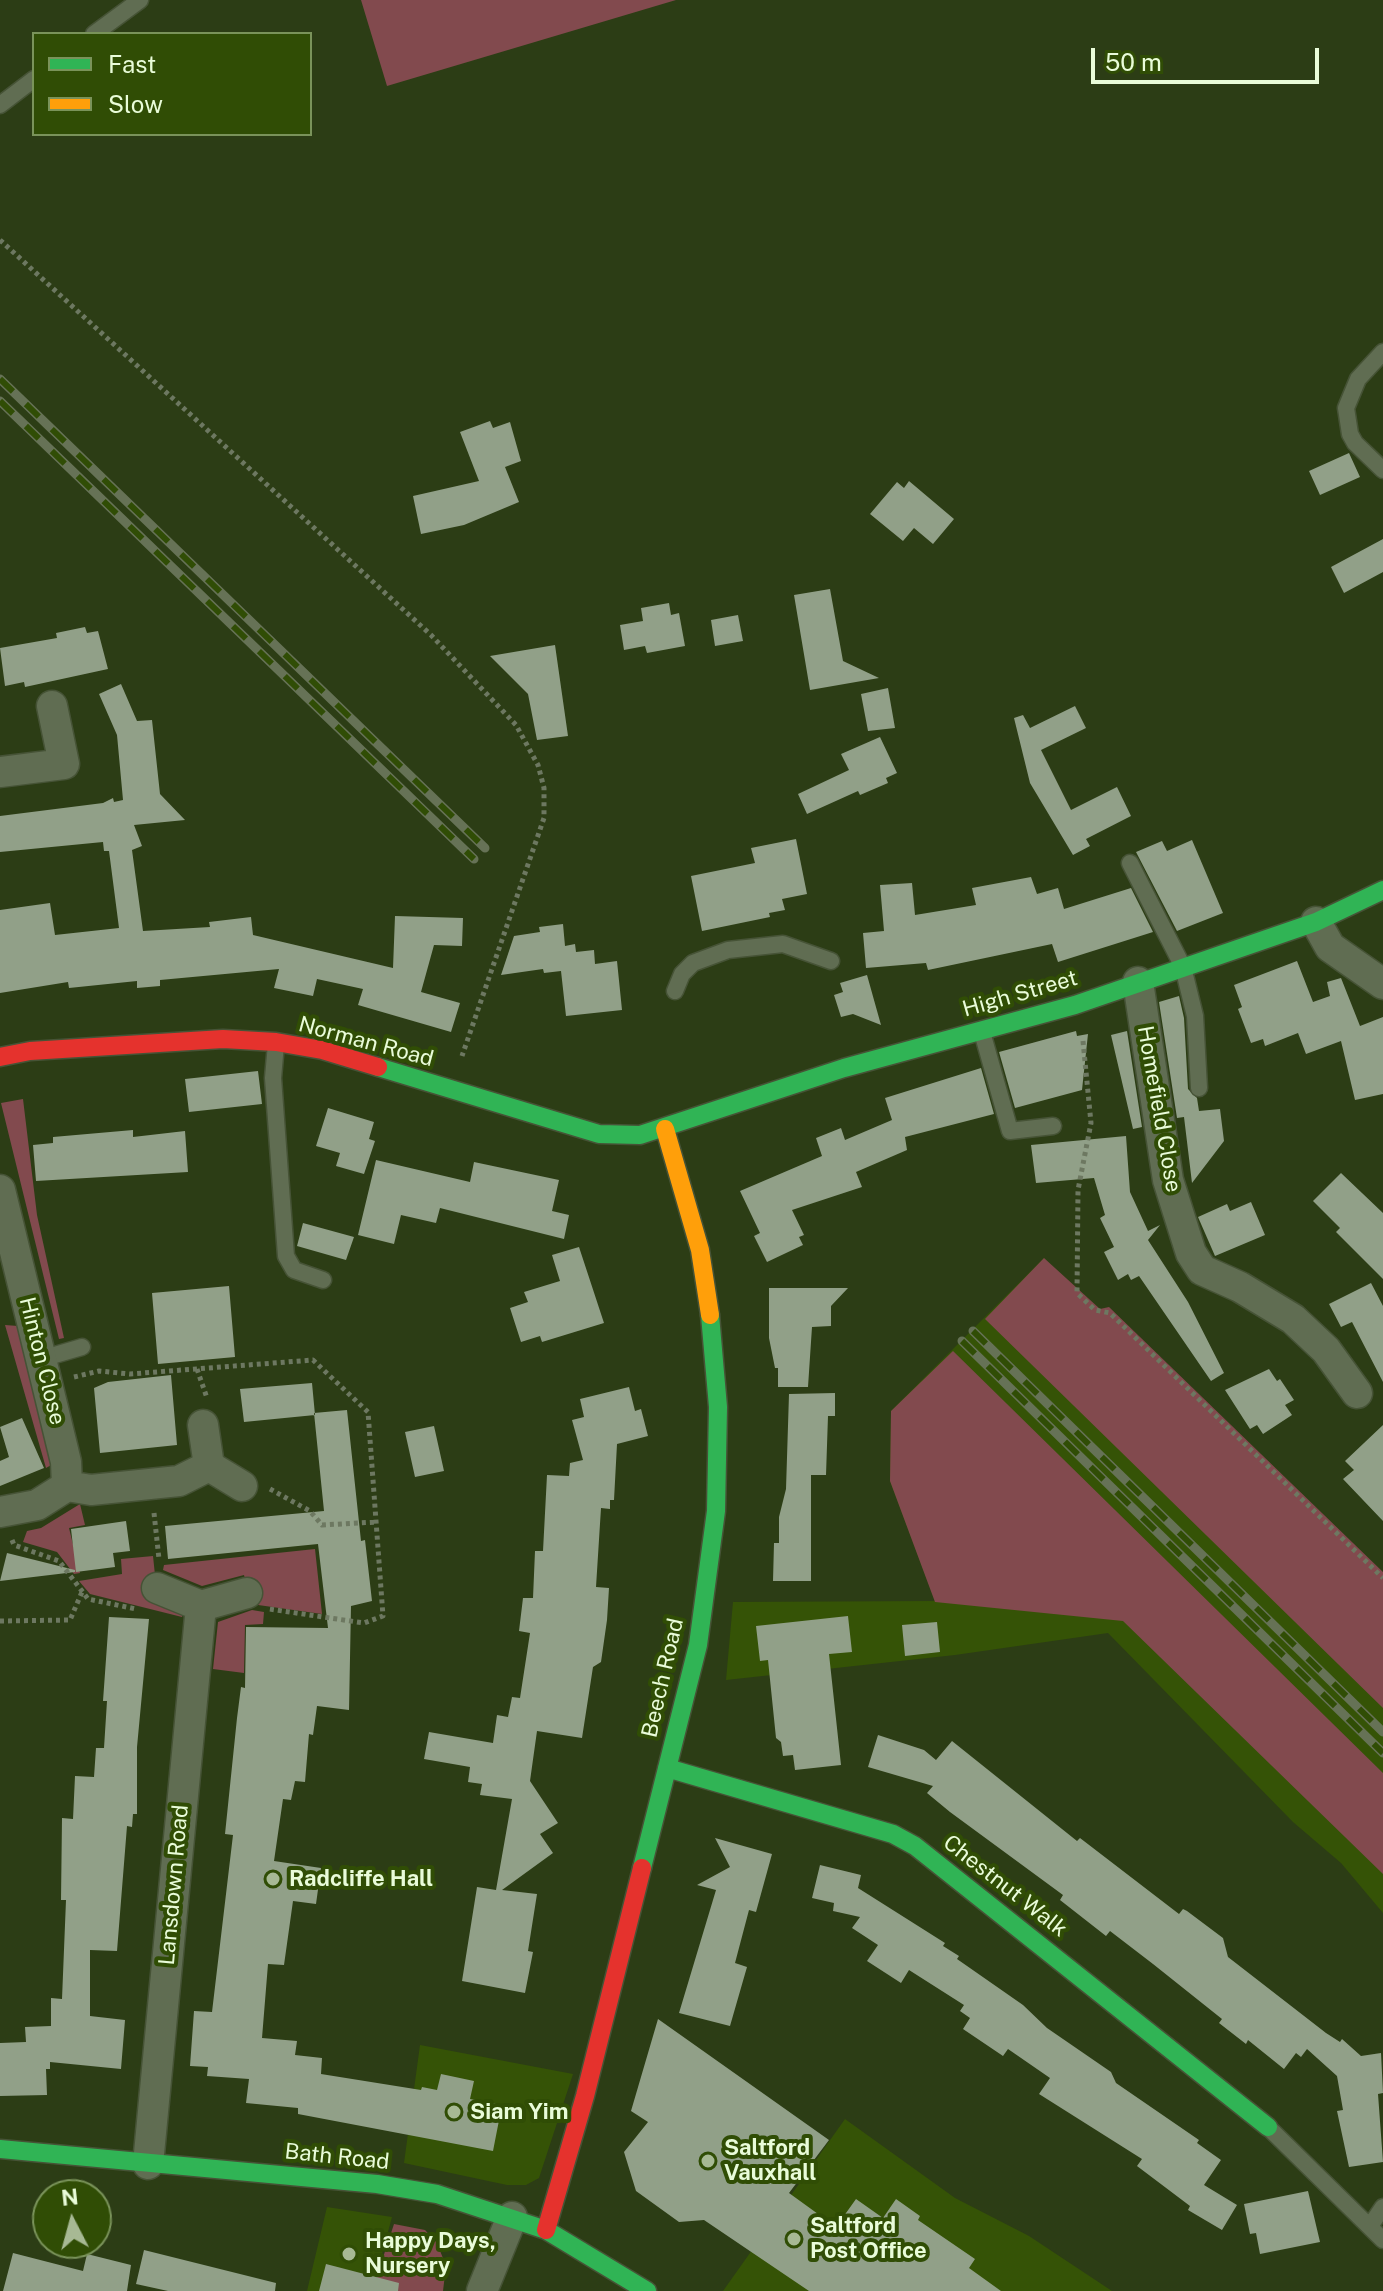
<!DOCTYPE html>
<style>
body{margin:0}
#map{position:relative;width:1383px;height:2291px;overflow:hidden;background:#2c3d15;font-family:"Public Sans",sans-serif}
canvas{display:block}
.legend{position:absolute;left:32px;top:32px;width:280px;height:104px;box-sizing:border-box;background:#304d05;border:2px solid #7a935a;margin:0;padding:10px 14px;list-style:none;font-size:24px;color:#e9fcd9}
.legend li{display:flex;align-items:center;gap:16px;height:40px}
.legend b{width:40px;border:2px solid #7a935a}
.north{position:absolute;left:32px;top:2179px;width:80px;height:80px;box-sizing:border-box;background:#304d05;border:2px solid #7a935a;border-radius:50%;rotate:354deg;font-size:22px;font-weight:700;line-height:32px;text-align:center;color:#e9fcd9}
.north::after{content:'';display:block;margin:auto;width:28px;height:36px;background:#a7b994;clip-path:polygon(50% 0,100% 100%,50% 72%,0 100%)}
.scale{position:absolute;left:1091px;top:48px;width:228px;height:36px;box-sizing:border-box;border:4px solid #e9fcd9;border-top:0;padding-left:10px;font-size:24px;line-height:28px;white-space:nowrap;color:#e9fcd9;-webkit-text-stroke:6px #304d05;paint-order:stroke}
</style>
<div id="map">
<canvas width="1383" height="2291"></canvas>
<ul class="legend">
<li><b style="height:10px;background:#30b455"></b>Fast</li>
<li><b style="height:10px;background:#ff9f0a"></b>Slow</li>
</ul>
<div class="north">N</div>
<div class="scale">50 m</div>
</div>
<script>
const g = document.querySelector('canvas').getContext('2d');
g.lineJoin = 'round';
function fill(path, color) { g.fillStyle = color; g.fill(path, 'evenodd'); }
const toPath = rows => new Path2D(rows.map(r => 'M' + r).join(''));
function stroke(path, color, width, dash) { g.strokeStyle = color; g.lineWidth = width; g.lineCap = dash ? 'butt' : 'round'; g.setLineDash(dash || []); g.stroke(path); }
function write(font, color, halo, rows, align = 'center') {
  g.font = font + ' "Public Sans",sans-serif'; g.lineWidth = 8; g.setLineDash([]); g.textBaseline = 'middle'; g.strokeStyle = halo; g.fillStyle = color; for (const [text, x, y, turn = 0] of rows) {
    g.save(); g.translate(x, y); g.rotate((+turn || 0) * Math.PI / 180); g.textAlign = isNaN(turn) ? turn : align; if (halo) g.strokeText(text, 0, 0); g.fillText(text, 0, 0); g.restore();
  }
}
fill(toPath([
 [1044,1258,1072,1293,1383,1585,1383,1913,1341,1863,1293,1822,1108,1633,955,1655,726,1680,733,1602,935,1601,890,1481,891,1411],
 [420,2045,573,2074,539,2178,526,2185,507,2185,404,2163],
 [845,2119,955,2198,1029,2236,1112,2291,723,2291],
 [327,2207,392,2217,372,2291,307,2291]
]), '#355306');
fill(toPath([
 [361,0,676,0,387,86],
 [23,1099,37,1215,64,1338,59,1339,1,1103],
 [1044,1258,1100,1309,1109,1307,1383,1572,1383,1708,985,1319],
 [5,1325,18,1326,53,1464,46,1468],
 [953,1351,1383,1773,1383,1874,1123,1621,935,1602,890,1481,891,1411],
 [80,1504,85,1525,69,1528,80,1573,74,1574,57,1552,23,1542,27,1531,41,1528],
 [315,1549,322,1614,251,1604,244,1575,202,1586,163,1570,164,1565],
 [153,1556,155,1575,183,1612,182,1617,90,1594,79,1581,122,1574,121,1559],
 [252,1610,264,1612,263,1624,245,1625,244,1673,213,1669,218,1622],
 [394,2224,425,2230,437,2243,446,2266,443,2291,372,2291]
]), '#824a4e');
fill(toPath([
 [490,421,493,428,510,422,521,461,505,467,519,502,464,525,421,534,413,496,479,481,460,432],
 [1349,453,1360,477,1320,495,1309,471],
 [909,481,954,519,933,544,914,528,903,541,870,514,897,482,904,488],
 [1383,539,1383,572,1344,593,1331,567],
 [830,589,843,661,879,678,810,690,794,595],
 [669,603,671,615,679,613,685,646,647,653,645,646,624,650,620,625,643,621,641,608],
 [738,615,743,641,715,646,711,620],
 [85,627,87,633,98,631,108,669,25,687,24,682,5,686,0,648,57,638,56,633],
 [555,645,568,736,537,740,528,694,490,656],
 [121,684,137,721,152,720,160,794,185,820,134,825,142,846,132,850,143,931,210,927,209,922,251,917,253,935,393,968,395,916,463,918,462,946,434,945,421,992,460,1003,451,1032,358,1005,363,989,317,979,313,996,274,988,279,969,160,980,160,986,137,988,137,981,69,988,68,982,0,993,0,910,50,903,55,935,119,928,109,851,104,851,103,842,0,852,0,816,103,803,113,798,114,802,123,800,117,735,99,694],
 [888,688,895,728,868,731,861,694],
 [1075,706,1086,728,1041,750,1071,810,1117,787,1131,816,1086,839,1090,846,1073,855,1030,783,1014,718,1023,715,1030,728],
 [880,737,897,773,886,778,888,783,860,795,858,791,807,814,798,794,849,770,841,754],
 [796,839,807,894,782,899,785,910,769,913,770,917,702,931,691,876,755,863,751,848],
 [1192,840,1223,913,1177,931,1136,852,1162,841,1167,851],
 [1031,877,1037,894,1058,888,1064,909,1131,888,1153,932,1058,962,1052,944,928,970,926,963,866,968,863,933,884,931,880,885,912,883,915,915,976,905,972,888],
 [563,924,565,946,575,944,576,952,594,950,595,964,617,961,622,1010,566,1016,561,971,544,973,543,969,501,975,514,936,540,932,539,927],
 [1297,961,1313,1002,1330,996,1327,982,1341,978,1360,1026,1383,1017,1383,1094,1355,1100,1341,1041,1306,1054,1298,1033,1265,1046,1263,1039,1251,1043,1238,1009,1242,1007,1234,985],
 [867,975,881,1025,853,1014,841,1017,834,995,843,992,840,983],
 [1179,996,1184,1018,1188,1089,1197,1098,1199,1111,1220,1109,1224,1141,1192,1183,1184,1117,1177,1118,1159,1002],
 [1076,1031,1077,1036,1088,1034,1082,1090,1015,1108,999,1052],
 [1127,1031,1142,1127,1133,1129,1111,1035],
 [981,1068,994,1114,905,1137,907,1150,856,1172,862,1187,792,1210,804,1235,799,1237,803,1245,767,1262,754,1236,760,1233,740,1191,822,1156,816,1138,841,1128,845,1140,892,1120,885,1098],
 [258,1071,262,1104,189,1112,185,1079],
 [328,1108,374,1122,369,1139,375,1141,364,1174,336,1166,340,1153,316,1146],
 [133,1130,133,1137,185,1131,188,1172,36,1181,33,1145,53,1143,53,1137],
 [1126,1136,1130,1192,1148,1231,1160,1225,1148,1240,1188,1302,1224,1373,1211,1381,1139,1276,1131,1280,1128,1274,1118,1280,1104,1252,1114,1247,1100,1218,1105,1215,1094,1178,1036,1183,1031,1145],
 [376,1160,470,1182,474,1162,559,1180,552,1211,569,1215,564,1239,440,1208,436,1223,401,1215,394,1244,358,1235],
 [1341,1173,1383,1213,1383,1279,1336,1232,1340,1228,1313,1201],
 [1251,1202,1265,1235,1215,1256,1198,1217,1227,1204,1230,1211],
 [303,1223,354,1237,346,1260,297,1246],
 [579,1247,604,1323,542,1342,540,1336,521,1342,510,1308,528,1302,524,1292,560,1281,552,1255],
 [1371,1283,1383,1306,1383,1382,1352,1322,1341,1327,1329,1304],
 [229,1286,235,1357,158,1364,152,1293],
 [769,1288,848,1288,831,1306,831,1326,812,1327,808,1387,778,1387,778,1368,775,1368,769,1338],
 [1269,1369,1277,1381,1280,1379,1294,1400,1285,1405,1292,1415,1263,1434,1257,1425,1250,1429,1225,1390],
 [171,1375,177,1445,100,1453,94,1388,108,1382],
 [312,1383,315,1415,244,1422,240,1389],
 [629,1387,635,1411,641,1409,648,1436,617,1444,614,1500,610,1500,610,1509,601,1508,596,1587,609,1588,607,1620,601,1662,593,1667,582,1738,537,1731,530,1781,558,1823,540,1834,553,1853,502,1890,537,1894,528,1951,533,1952,525,1993,462,1981,477,1887,496,1890,512,1799,480,1795,482,1784,468,1782,470,1767,424,1759,429,1732,493,1743,497,1715,508,1717,512,1697,520,1698,530,1633,519,1631,523,1598,533,1598,535,1551,543,1551,547,1475,569,1476,570,1463,583,1460,572,1420,584,1417,580,1399],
 [835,1393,835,1416,828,1416,826,1475,811,1475,811,1581,773,1581,774,1543,779,1543,779,1517,786,1489,789,1394],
 [347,1410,361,1541,365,1540,372,1601,351,1606,349,1710,317,1706,313,1735,309,1734,305,1782,295,1781,291,1800,283,1799,274,1861,321,1868,316,1904,293,1901,284,1965,268,1964,262,2038,297,2041,295,2055,322,2058,321,2074,421,2090,422,2087,437,2090,441,2074,474,2081,470,2099,502,2105,493,2151,298,2114,298,2108,246,2103,249,2079,207,2076,208,2067,190,2066,194,2011,212,2012,233,1835,225,1834,237,1718,241,1687,245,1688,246,1627,328,1628,318,1544,168,1559,165,1526,324,1511,314,1413],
 [22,1418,44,1468,0,1486,0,1461,9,1457,0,1427],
 [1383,1425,1383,1521,1343,1479,1354,1470,1345,1461],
 [434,1426,444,1471,415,1477,405,1432],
 [126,1521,130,1551,113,1553,115,1567,76,1572,71,1529],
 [7,1553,75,1570,75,1572,0,1581],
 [848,1616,852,1652,829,1654,841,1765,795,1770,793,1755,783,1756,781,1742,776,1738,768,1660,760,1661,756,1626],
 [109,1617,149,1619,137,1747,137,1814,133,1814,132,1827,127,1826,117,1951,90,1950,90,2016,125,2020,121,2069,50,2062,50,2069,46,2069,47,2095,0,2096,0,2043,26,2042,25,2027,51,2026,51,1998,62,1999,66,1900,61,1900,62,1818,73,1819,75,1776,94,1777,96,1748,104,1748,107,1701,103,1701],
 [937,1622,940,1652,905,1656,902,1625],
 [878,1735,924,1750,936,1760,952,1741,1077,1841,1080,1838,1179,1914,1183,1909,1187,1911,1223,1938,1228,1957,1326,2033,1340,2042,1342,2039,1361,2056,1381,2053,1383,2093,1378,2094,1383,2162,1349,2167,1337,2111,1343,2110,1337,2076,1307,2049,1301,2057,1296,2053,1284,2069,1248,2040,1246,2044,1219,2023,1222,2019,1153,1964,1110,1931,1106,1936,1060,1900,1063,1895,950,1812,927,1793,933,1786,868,1767],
 [715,1838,772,1854,756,1912,749,1910,735,1963,747,1967,730,2026,679,2013,716,1890,697,1885,730,1867],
 [820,1865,861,1875,858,1888,945,1943,943,1946,959,1956,957,1959,1023,2005,1047,2028,1111,2072,1116,2083,1199,2140,1197,2143,1221,2160,1204,2185,1237,2205,1222,2230,1188,2210,1190,2206,1137,2166,1142,2159,1039,2094,1050,2078,1008,2049,1003,2056,963,2029,970,2018,960,2011,964,2005,909,1970,901,1983,867,1961,878,1945,852,1928,860,1917,833,1911,834,1903,812,1898],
 [658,2019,829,2140,789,2193,836,2227,856,2199,883,2218,896,2199,920,2216,918,2220,975,2259,969,2268,1001,2291,809,2291,704,2220,679,2222,636,2191,624,2152,648,2122,631,2111],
 [1308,2191,1320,2242,1260,2254,1256,2233,1250,2234,1244,2204],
 [144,2250,276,2283,275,2291,168,2291,136,2284],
 [13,2253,83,2271,87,2254,131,2265,127,2291,3,2291],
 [326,2264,399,2283,398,2291,319,2291]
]), '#91a088');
const lane = toPath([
 [94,34,140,0],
 [0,105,34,79],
 [1383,352,1358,379,1346,408,1350,434,1355,443,1383,470],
 [1130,863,1183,967,1195,1016,1199,1088],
 [675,991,682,974,693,963,728,950,783,944,831,961],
 [982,1032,1010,1131,1053,1126],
 [276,1044,273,1078,286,1256,294,1270,323,1280],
 [41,1359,82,1347],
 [1269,2128,1383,2240],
 [1370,2226,1383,2207]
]);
const street = toPath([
 [0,772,64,764,52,706],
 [1316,922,1330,947,1383,984],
 [1138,982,1168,1180,1191,1253,1202,1270,1240,1287,1293,1319,1326,1350,1357,1393],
 [0,1190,66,1462,67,1486],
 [203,1425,209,1466,242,1486],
 [0,1512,37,1505,67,1486,91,1490,179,1481,209,1466],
 [157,1588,201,1606,247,1593],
 [148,2164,201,1606],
 [482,2291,512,2217]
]);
const fast = toPath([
 [378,1067,599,1134,640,1135,844,1068,1075,1005,1316,922,1383,890],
 [667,1768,893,1834,915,1846,1268,2127],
 [642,1868,698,1645,716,1511,718,1407,710,1315],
 [0,2149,377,2184,437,2194,546,2230,647,2291]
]);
const slow = toPath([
 [665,1129,700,1250,710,1315]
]);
const jam = toPath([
 [0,1057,30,1051,223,1039,276,1042,322,1050,378,1067],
 [546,2230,585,2096,642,1868]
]);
stroke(lane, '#465336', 19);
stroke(street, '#465336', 33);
stroke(fast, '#465336', 21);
stroke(slow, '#465336', 21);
stroke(jam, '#465336', 21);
stroke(toPath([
 [0,240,431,635,516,725,538,765,544,788,544,818,462,1056],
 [1083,1041,1091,1123,1078,1190,1077,1293,1095,1310,1110,1313,1383,1578],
 [197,1369,207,1398],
 [74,1377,99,1371,130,1374,313,1360,368,1412,383,1616,364,1623,269,1609],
 [270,1489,310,1511,322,1525,377,1522],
 [154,1513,159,1559],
 [12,1540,14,1545,59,1561,88,1599,136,1609],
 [0,1621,70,1620,82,1592]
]), '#6d7861', 5, [4, 4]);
stroke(lane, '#606d52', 16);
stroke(street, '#606d52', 30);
stroke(fast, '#30b455', 18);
stroke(slow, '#ff9f0a', 18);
stroke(jam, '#e5322d', 18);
const rail = toPath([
 [0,379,485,848],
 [0,401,474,859],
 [973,1331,1383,1732],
 [962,1341,1383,1753]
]);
stroke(rail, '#667256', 9);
stroke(rail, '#304d05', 6, [18]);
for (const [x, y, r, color] of [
 [273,1879,8,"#a7b994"],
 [454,2112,8,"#a7b994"],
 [708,2161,8,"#a7b994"],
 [794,2239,8,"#a7b994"],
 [349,2254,8,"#a7b994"]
]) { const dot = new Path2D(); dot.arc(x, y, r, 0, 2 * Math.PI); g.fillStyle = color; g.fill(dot); stroke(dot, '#304d05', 3); }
write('22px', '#e9fcd9', '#304d05', [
 ["High Street",1020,994,-16],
 ["Norman Road",366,1042,15],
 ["Homefield Close",1159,1109,80],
 ["Hinton Close",42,1361,76],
 ["Beech Road",663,1678,-77],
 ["Lansdown Road",174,1885,-85],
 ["Chestnut Walk",1005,1886,38],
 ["Bath Road",337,2157,6]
]);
write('bold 22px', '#e9fcd9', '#304d05', [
 ["Radcliffe Hall",289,1879],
 ["Siam Yim",470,2112],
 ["Saltford",724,2148],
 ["Vauxhall",724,2173],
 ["Saltford",810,2226],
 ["Post Office",810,2251],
 ["Happy Days,",365,2241],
 ["Nursery",365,2266]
], 'left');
</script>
